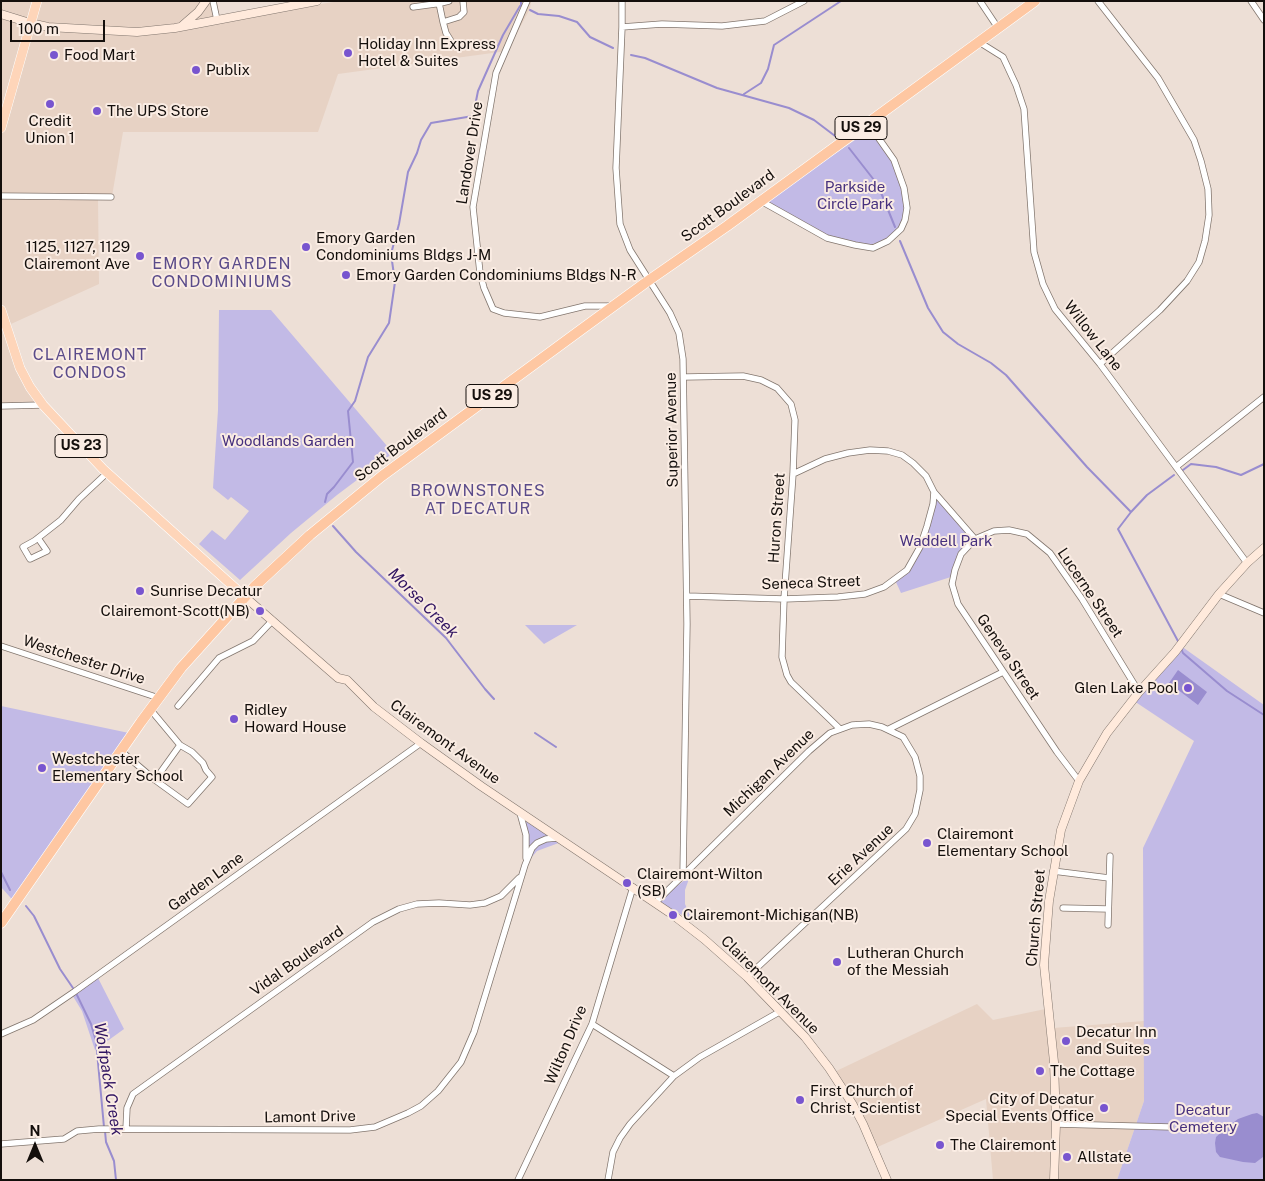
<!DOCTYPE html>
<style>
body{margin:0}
#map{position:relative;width:1265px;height:1181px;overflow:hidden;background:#eddfd6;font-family:"Public Sans",sans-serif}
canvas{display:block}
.frame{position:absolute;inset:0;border:2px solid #140f0c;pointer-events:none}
.north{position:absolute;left:10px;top:1121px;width:50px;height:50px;-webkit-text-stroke:4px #faece3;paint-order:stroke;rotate:0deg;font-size:14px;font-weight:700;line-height:20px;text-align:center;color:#140f0c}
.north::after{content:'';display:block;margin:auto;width:18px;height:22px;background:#140f0c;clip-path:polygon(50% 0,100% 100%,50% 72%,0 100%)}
.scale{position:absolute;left:10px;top:20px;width:95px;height:22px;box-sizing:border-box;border:2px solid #140f0c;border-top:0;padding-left:6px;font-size:15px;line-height:18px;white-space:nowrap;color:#140f0c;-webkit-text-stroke:4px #faece3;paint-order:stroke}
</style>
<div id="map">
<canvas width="1265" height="1181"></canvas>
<div class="frame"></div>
<div class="north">N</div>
<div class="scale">100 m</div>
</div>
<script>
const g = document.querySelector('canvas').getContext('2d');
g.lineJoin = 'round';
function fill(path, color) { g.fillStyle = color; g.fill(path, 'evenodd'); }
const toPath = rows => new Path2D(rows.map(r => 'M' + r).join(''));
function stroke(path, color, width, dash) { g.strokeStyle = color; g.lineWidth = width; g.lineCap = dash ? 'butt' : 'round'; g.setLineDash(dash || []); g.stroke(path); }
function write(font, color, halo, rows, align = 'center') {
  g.font = font + ' "Public Sans",sans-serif'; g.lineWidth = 4; g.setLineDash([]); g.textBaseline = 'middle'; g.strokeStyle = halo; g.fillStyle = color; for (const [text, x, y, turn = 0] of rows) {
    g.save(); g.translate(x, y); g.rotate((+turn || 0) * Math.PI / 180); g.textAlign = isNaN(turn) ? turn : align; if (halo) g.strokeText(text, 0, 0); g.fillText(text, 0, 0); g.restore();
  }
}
fill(toPath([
 [1,1,213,1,217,20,340,1,531,1,530,9,507,51,338,74,318,132,123,132,112,196,98,199,99,284,11,324,21,365,43,405,1,407],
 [977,1004,993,1020,1050,1008,1053,1028,1144,1021,1144,1101,1117,1180,993,1180,986,1099,873,1149,830,1074]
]), '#e7d2c4');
fill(toPath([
 [874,127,892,163,902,191,904,206,903,220,898,230,883,241,869,245,833,237,816,230,766,201],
 [219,310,271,310,393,453,337,495,291,533,240,580,199,544,212,530,225,540,249,511,231,497,228,500,213,488,218,410],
 [936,499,972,539,960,557,957,575,901,593,895,580,908,571],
 [525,625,577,625,544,644],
 [1181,646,1264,705,1264,1180,1117,1180,1144,1101,1143,848,1194,741,1131,699],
 [1,706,129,733,18,906,1,887],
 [521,812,564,841,537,851,525,865,527,855],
 [690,876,685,890,685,904,692,920,656,902],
 [97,976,124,1029,95,1050,82,1011,71,993]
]), '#c2bae6');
fill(toPath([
 [1178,670,1207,692,1198,705,1169,683],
 [1257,1113,1264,1117,1263,1157,1255,1163,1243,1162,1220,1157,1216,1152,1215,1143,1216,1137,1226,1128,1238,1119,1252,1114]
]), '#998dcf');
stroke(toPath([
 [521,6,521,1],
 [530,10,538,14,559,16,577,22,590,37,613,48],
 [631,55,645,58,717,88,789,108,814,120,839,139],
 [744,94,761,83,768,69,774,45,841,1],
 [849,148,874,180,882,195,895,227],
 [900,241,928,308,943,332,958,344,991,363,1006,375,1087,467,1131,512,1118,529,1179,643],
 [1183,470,1191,464,1216,467,1241,475,1264,464],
 [325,502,327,494,334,487,353,462,348,411,355,401,368,357,389,323,395,282,391,254,399,224,408,172,417,153,421,140,431,123,473,116,478,91,490,64,503,35,520,6],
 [1131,512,1147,495,1174,475],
 [333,526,356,552,446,638,485,689,494,699],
 [1181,648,1183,653,1227,691,1264,715],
 [535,733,556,747],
 [1,872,10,890],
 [26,906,34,916,60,969,75,991,91,1024,96,1041,104,1127],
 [105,1131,106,1142,114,1161,116,1180]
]), '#998dcf', 2);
const minor = toPath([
 [213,1,217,20],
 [527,1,496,73,473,207,480,273,484,288,493,309,504,313,540,317,585,306,612,306],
 [622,1,622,27,616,168,620,224,630,250,670,313,679,333,683,359,687,624,683,875],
 [980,1,998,28],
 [1098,1,1158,78,1194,140,1201,161,1208,189,1209,215,1205,241,1199,262,1187,281,1160,310,1100,364],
 [1251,1,1264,20],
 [439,3,443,22],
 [437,4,449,1],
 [413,7,435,4],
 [622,27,662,24,722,26,765,21,804,1],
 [451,41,446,33,443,22,459,17,464,12,463,1],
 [979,42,1003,57,1016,85,1024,109,1034,252,1043,284,1055,309,1100,364,1247,563],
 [1,196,111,197],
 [761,201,827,238,855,245,873,248,888,241,901,229,905,220,907,208,904,188,894,160,868,123],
 [685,377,743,376,761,380,777,388,791,404,795,420,793,474,784,599,782,657,787,675,791,682,839,728],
 [1,406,43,405],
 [1176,467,1264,397],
 [793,474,825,459,848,453,870,450,888,451,902,455,913,463,926,476,934,492,975,539],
 [38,538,47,551,30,559,23,547,34,541,38,538,61,520,79,499,107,473],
 [1219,594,1264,613],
 [687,596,784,599,838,597,865,594,884,587,907,570,920,547,927,526,933,504,934,492],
 [1,646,159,698],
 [178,706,219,658,253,641,272,621],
 [889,729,1003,672],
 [121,751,155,780,188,804,212,777,206,770,203,763,192,752,180,745,150,709],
 [155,780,180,745],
 [1079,781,1057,752,958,604,952,584,955,570,961,554,975,539,994,531,1009,530,1027,534,1050,553,1082,599,1139,692],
 [520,813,526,835,526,858],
 [1053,871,1109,878],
 [656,902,809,751,830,733,852,725,869,724,882,727,903,737,915,757,920,776,920,790,915,814,906,829,747,977],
 [1063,908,1108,909],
 [1108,925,1110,856],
 [592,1024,674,1076],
 [1,1034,33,1020,74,992,421,743],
 [1056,1124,1170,1127],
 [126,1129,127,1108,133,1094,373,922,399,909,417,904,439,903,470,905,485,903,501,896,519,878],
 [1,1144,64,1139,77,1131,99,1129,350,1130,375,1127,408,1113,421,1106,438,1091,461,1062,474,1032,525,865,532,848,537,843,546,839,557,838],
 [518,1180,592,1024,633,887],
 [608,1180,613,1152,620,1138,630,1124,674,1076,700,1057,781,1011]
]);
const secondary = toPath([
 [1,14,30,23,48,27,137,32,175,28,317,1],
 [183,25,198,12,206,1],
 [245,597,338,678,347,680,374,707,421,743,481,786,673,915,704,939,747,977,805,1037,829,1068,853,1105,863,1124,887,1180],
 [1054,1180,1056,1124,1054,1062,1044,965,1049,901,1061,830,1079,781,1107,733,1139,692,1175,652,1219,594,1247,563,1264,548]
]);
const primary = toPath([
 [1,128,37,1],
 [1,310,20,368,30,387,43,405,103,469,245,597]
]);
const trunk = toPath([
 [1,923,141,722,181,668,254,587,310,535,382,476,582,329,645,283,727,226,1035,1]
]);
stroke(minor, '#82766e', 7);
stroke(secondary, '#82766e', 9);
stroke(primary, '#fff', 10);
stroke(trunk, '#fff', 11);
stroke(minor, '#fff', 5.5);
stroke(secondary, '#ffeadc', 8);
stroke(primary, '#fed5b9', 9);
stroke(trunk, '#fec7a2', 10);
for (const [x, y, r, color] of [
 [348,53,5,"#7855cf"],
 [54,55,5,"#7855cf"],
 [196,70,5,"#7855cf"],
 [50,104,5,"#7855cf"],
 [97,111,5,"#7855cf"],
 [306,247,5,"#7855cf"],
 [140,256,5,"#7855cf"],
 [346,275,5,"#7855cf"],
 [140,591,5,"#7855cf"],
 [260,611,5,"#7855cf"],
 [1188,688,5,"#7855cf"],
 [234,719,5,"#7855cf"],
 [42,768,5,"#7855cf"],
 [927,843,5,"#7855cf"],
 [627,883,5,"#7855cf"],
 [673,915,5,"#7855cf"],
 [837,962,5,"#7855cf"],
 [1066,1041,5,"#7855cf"],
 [1040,1071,5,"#7855cf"],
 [800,1100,5,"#7855cf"],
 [1104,1108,5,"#7855cf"],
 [940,1145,5,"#7855cf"],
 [1067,1157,5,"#7855cf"]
]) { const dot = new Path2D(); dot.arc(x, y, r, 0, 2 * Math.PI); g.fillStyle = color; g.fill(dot); stroke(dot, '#faece3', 2); }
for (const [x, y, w] of [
 [861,128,52],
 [492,396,52],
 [81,446,52]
]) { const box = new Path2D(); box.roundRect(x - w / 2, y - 11.5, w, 23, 4); g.fillStyle = '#faece3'; g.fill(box); stroke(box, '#140f0c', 1); }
write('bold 14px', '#140f0c', null, [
 ["US 29",861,128],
 ["US 29",492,396],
 ["US 23",81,446]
]);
write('15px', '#140f0c', '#faece3', [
 ["Holiday Inn Express",358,44],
 ["Hotel & Suites",358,61],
 ["Food Mart",64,55],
 ["Publix",206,70],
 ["The UPS Store",107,111],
 ["Credit",50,121,"center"],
 ["Union 1",50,138,"center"],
 ["Emory Garden",316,238],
 ["Condominiums Bldgs J-M",316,255],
 ["1125, 1127, 1129",130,247,"right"],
 ["Clairemont Ave",130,264,"right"],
 ["Emory Garden Condominiums Bldgs N-R",356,275],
 ["Sunrise Decatur",150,591],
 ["Clairemont-Scott(NB)",250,611,"right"],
 ["Glen Lake Pool",1178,688,"right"],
 ["Ridley",244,710],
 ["Howard House",244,727],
 ["Westchester",52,759],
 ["Elementary School",52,776],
 ["Clairemont",937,834],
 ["Elementary School",937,851],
 ["Clairemont-Wilton",637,874],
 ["(SB)",637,891],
 ["Clairemont-Michigan(NB)",683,915],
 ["Lutheran Church",847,953],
 ["of the Messiah",847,970],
 ["Decatur Inn",1076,1032],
 ["and Suites",1076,1049],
 ["The Cottage",1050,1071],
 ["First Church of",810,1091],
 ["Christ, Scientist",810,1108],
 ["City of Decatur",1094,1099,"right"],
 ["Special Events Office",1094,1116,"right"],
 ["The Clairemont",950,1145],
 ["Allstate",1077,1157]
], 'left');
write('15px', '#140f0c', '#faece3', [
 ["Landover Drive",470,153,-81],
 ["Scott Boulevard",728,206,-36],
 ["Willow Lane",1093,336,52],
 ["Superior Avenue",672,430,-91],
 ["Scott Boulevard",401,445,-37],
 ["Huron Street",777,518,-86],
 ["Seneca Street",811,583,-2],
 ["Lucerne Street",1090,593,56],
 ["Geneva Street",1008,657,56],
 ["Westchester Drive",84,660,18],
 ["Clairemont Avenue",445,742,36],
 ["Michigan Avenue",769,773,-44],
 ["Erie Avenue",861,855,-43],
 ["Garden Lane",206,882,-36],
 ["Church Street",1036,918,-85],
 ["Vidal Boulevard",297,961,-35],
 ["Clairemont Avenue",770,985,45],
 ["Wilton Drive",566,1045,-67],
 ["Lamont Drive",310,1117,-1]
]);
write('15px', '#46307e', '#faece3', [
 ["Parkside",855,187],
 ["Circle Park",855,204],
 ["Woodlands Garden",288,441],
 ["Waddell Park",946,541],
 ["Decatur",1203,1110],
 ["Cemetery",1203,1127]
]);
g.letterSpacing = '1px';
write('16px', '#5a4b8a', '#faece3', [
 ["EMORY GARDEN",222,264],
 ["CONDOMINIUMS",222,282],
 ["CLAIREMONT",90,355],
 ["CONDOS",90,373],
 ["BROWNSTONES",478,491],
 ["AT DECATUR",478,509]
]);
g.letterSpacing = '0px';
write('italic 16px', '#2f1361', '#faece3', [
 ["Morse Creek",423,603,45],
 ["Wolfpack Creek",108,1079,81]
]);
</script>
